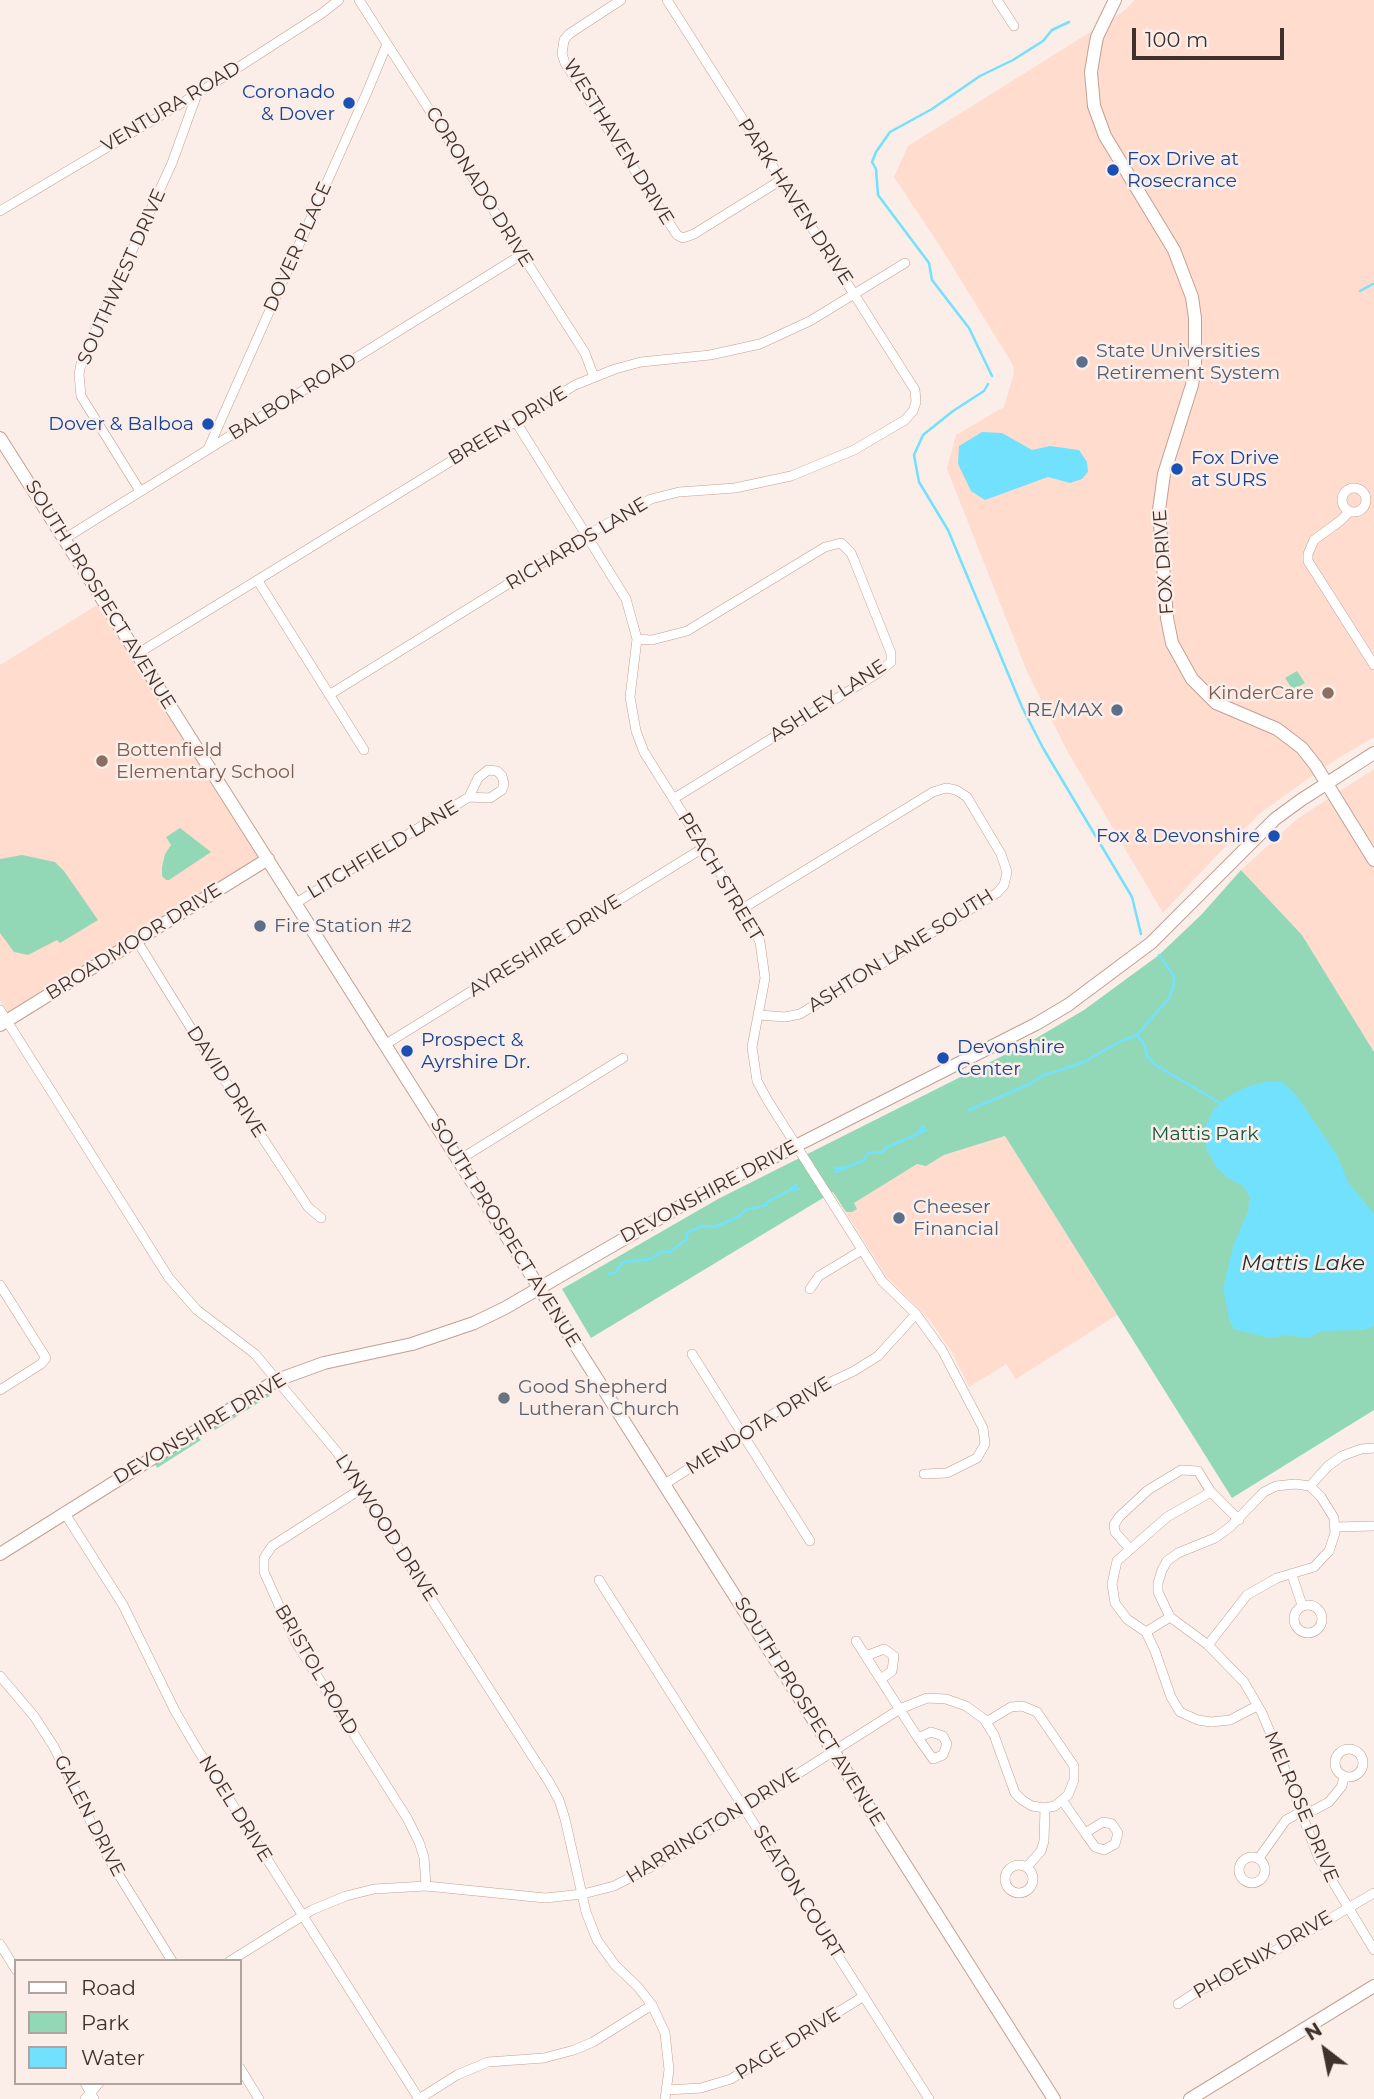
<!DOCTYPE html>
<style>
body{margin:0}
#map{position:relative;width:1374px;height:2099px;overflow:hidden;background:#fbede7;font-family:Montserrat,sans-serif}
canvas{display:block}
.legend{position:absolute;left:14px;top:1959px;width:228px;height:126px;box-sizing:border-box;background:#fbede7;border:2px solid #b0a29c;margin:0;padding:9px 12px;list-style:none;font-size:21px;color:#3f322c}
.legend li{display:flex;align-items:center;gap:14px;height:35px}
.legend b{width:35px;border:2px solid #b0a29c}
.north{position:absolute;left:1290px;top:2015px;width:70px;height:70px;-webkit-text-stroke:5px #fbede7;paint-order:stroke;rotate:328deg;font-size:19px;font-weight:700;line-height:28px;text-align:center;color:#3f322c}
.north::after{content:'';display:block;margin:auto;width:24px;height:32px;background:#3f322c;clip-path:polygon(50% 0,100% 100%,50% 72%,0 100%)}
.scale{position:absolute;left:1132px;top:28px;width:152px;height:32px;box-sizing:border-box;border:4px solid #3f322c;border-top:0;padding-left:9px;font-size:21px;line-height:24px;white-space:nowrap;color:#3f322c;-webkit-text-stroke:5px #fbede7;paint-order:stroke}
</style>
<div id="map">
<canvas width="1374" height="2099"></canvas>
<ul class="legend">
<li><b style="height:9px;background:#fff"></b>Road</li>
<li><b style="height:19px;background:#93d8b6"></b>Park</li>
<li><b style="height:19px;background:#72e1fd"></b>Water</li>
</ul>
<div class="north">N</div>
<div class="scale">100 m</div>
</div>
<script>
const g = document.querySelector('canvas').getContext('2d');
g.lineJoin = 'round';
function fill(path, color) { g.fillStyle = color; g.fill(path, 'evenodd'); }
const toPath = rows => new Path2D(rows.map(r => 'M' + r).join(''));
function stroke(path, color, width, dash) { g.strokeStyle = color; g.lineWidth = width; g.lineCap = dash ? 'butt' : 'round'; g.setLineDash(dash || []); g.stroke(path); }
function write(font, color, halo, rows, align = 'center') {
  g.font = font + ' Montserrat,sans-serif'; g.lineWidth = 5; g.setLineDash([]); g.textBaseline = 'middle'; g.strokeStyle = halo; g.fillStyle = color; for (const [text, x, y, turn = 0] of rows) {
    g.save(); g.translate(x, y); g.rotate((+turn || 0) * Math.PI / 180); g.textAlign = isNaN(turn) ? turn : align; if (halo) g.strokeText(text, 0, 0); g.fillText(text, 0, 0); g.restore();
  }
}
fill(toPath([
 [1135,0,1374,0,1374,737,1329,764,1263,811,1219,853,1163,913,1069,754,1028,674,947,469,956,435,1004,407,1014,373,1013,365,943,251,894,177,908,146,1124,11],
 [105,600,264,858,9,1014,0,1000,0,665],
 [1374,769,1374,1052,1302,935,1241,870,1297,819],
 [1005,1136,1117,1315,1016,1379,1006,1364,969,1387,952,1352,929,1319,886,1276,833,1192,854,1203,917,1163,926,1166,944,1155]
]), '#ffdcce');
fill(toPath([
 [1297,671,1305,683,1293,690,1285,678],
 [180,828,211,852,169,880,166,880,162,876,162,867,165,854,171,845,166,837],
 [22,855,55,862,64,871,98,920,60,943,57,940,28,955,14,952,0,933,0,859],
 [1241,870,1302,935,1374,1052,1374,1410,1232,1498,1005,1136,944,1155,926,1166,917,1164,854,1203,857,1209,852,1212,846,1212,833,1192,591,1338,562,1289,718,1199,1028,1043,1084,1010,1159,955,1202,914],
 [267,1391,271,1395,215,1430,212,1425],
 [196,1436,201,1440,157,1468,155,1464]
]), '#93d8b6');
fill(toPath([
 [982,432,1002,433,1032,450,1050,446,1079,450,1087,462,1088,472,1082,479,1070,483,1048,477,985,500,971,491,958,464,959,446],
 [1264,1082,1283,1082,1297,1096,1337,1155,1348,1182,1374,1214,1374,1326,1364,1330,1321,1331,1308,1338,1287,1335,1270,1338,1234,1329,1229,1319,1223,1288,1234,1244,1248,1211,1250,1197,1243,1186,1228,1178,1217,1168,1207,1150,1204,1130,1213,1110,1226,1098,1246,1087]
]), '#72e1fd');
stroke(toPath([
 [1360,291,1373,284],
 [992,376,969,328,932,280,929,263,878,195,876,169,872,162,876,152,890,132,932,109,980,76,1013,60,1043,41,1052,30,1069,22],
 [988,384,984,391,953,411,923,435,914,455,919,482,948,530,1022,707,1043,748,1132,897,1141,934],
 [1137,1035,1144,1044,1147,1056,1154,1064,1220,1103],
 [969,1110,1030,1084,1042,1076,1082,1063,1121,1041,1137,1035,1169,998,1173,988,1174,976,1159,955],
 [919,1131,924,1126],
 [834,1168,845,1168],
 [836,1172,864,1160,868,1153,883,1152,886,1148,926,1130],
 [790,1190,797,1184],
 [608,1274,616,1272,623,1262,651,1259,661,1252,670,1252,687,1239,686,1233,702,1226,715,1227,740,1216,745,1210,766,1205,767,1202,790,1190,799,1189]
]), '#72e1fd', 2.5);
const street = toPath([
 [359,0,585,353,594,377],
 [621,0,569,34,564,40,562,54,565,63,677,235,683,238,694,234,781,180],
 [997,0,1014,26],
 [0,211,197,94,321,14,339,0],
 [516,422,626,599,637,639,630,697,636,731,644,752,749,919,760,942,765,978,752,1047,757,1081,768,1101,882,1281,916,1314,942,1350,983,1428,985,1444,977,1458,947,1473,924,1474],
 [208,449,368,90,387,44],
 '1342 500a12 12 0 1 1 24 0a12 12 0 1 1-24 0Z',
 [140,491,81,396,79,374,81,364,95,332,172,163,197,94],
 [1349,512,1340,521,1314,540,1308,554,1308,561,1374,665],
 [64,539,521,255],
 [258,581,364,750],
 [637,639,652,640,687,631,825,547,841,543,851,553,854,560,891,653,891,662,878,673,673,799],
 [137,654,575,385,615,369,641,362,710,355,760,344,810,321,905,263],
 [329,695,587,535,651,499,679,492,735,488,791,476,854,450,905,420,913,411,916,402,915,390,667,0],
 [488,770,497,771,502,776,504,784,502,790,490,798,469,797,478,778,488,770],
 [296,903,469,797],
 [742,909,933,792,946,788,956,790,967,797,1001,854,1007,872,1004,885,997,893,800,1014,785,1017,759,1015],
 [137,941,197,1038,308,1207,321,1218],
 [0,1010,169,1278,197,1310,255,1354,337,1452,549,1782,559,1800,565,1819,586,1912,597,1940,615,1965,638,1987,652,2005,665,2033,669,2070,665,2099],
 [386,1044,703,848],
 [459,1160,623,1058],
 [0,1285,46,1358,41,1364,0,1390],
 [810,1289,819,1276,862,1250],
 [692,1354,810,1541],
 [665,1484,801,1396,854,1371,878,1356,916,1314],
 [1310,1486,1328,1466,1342,1456,1361,1449,1374,1448],
 [361,1489,272,1546,264,1558,264,1572,295,1641,407,1818,419,1842,424,1857,426,1886],
 [1211,1492,1167,1517,1117,1561,1112,1584,1115,1603,1127,1619,1146,1632,1155,1651,1171,1697,1180,1712,1198,1720,1211,1722,1230,1720,1257,1706],
 [64,1512,123,1605,175,1711,196,1747,419,2099],
 [1336,1527,1374,1526],
 [1130,1549,1115,1532,1114,1525,1119,1517,1148,1490,1181,1470,1198,1471,1211,1492,1239,1520],
 [1292,1575,1302,1605],
 [599,1580,929,2099],
 '1294 1619a14 14 0 1 1 28 0a14 14 0 1 1-28 0Z',
 [1146,1632,1170,1617],
 [856,1641,918,1738],
 [1208,1645,1247,1595,1277,1578,1314,1567,1329,1551,1335,1533,1334,1518,1321,1497,1310,1486,1295,1484,1276,1486,1264,1492,1230,1527,1215,1538,1178,1553,1167,1561,1162,1570,1158,1583,1158,1592,1170,1617,1208,1645,1244,1682,1262,1713,1277,1749,1319,1859,1374,1950],
 [866,1656,884,1649,894,1656,892,1671,881,1679],
 [0,1676,34,1716,54,1747,109,1859,172,1961],
 [931,1732,943,1736,947,1744,943,1755,933,1759,918,1738,931,1732],
 '1335 1763a14 14 0 1 1 28 0a14 14 0 1 1-28 0Z',
 [1062,1800,1085,1833],
 [1103,1822,1112,1824,1118,1833,1115,1844,1104,1850,1095,1847,1085,1833,1103,1822],
 '1239 1870a13 13 0 1 1 26 0a13 13 0 1 1-26 0Z',
 [1259,1858,1286,1820,1301,1812,1314,1810,1329,1802,1342,1786,1344,1776],
 '1005 1879a14 14 0 1 1 28 0a14 14 0 1 1-28 0Z',
 [1027,1867,1041,1851,1044,1841,1045,1808],
 [0,1944,16,1970],
 [230,1961,312,1910,346,1896,374,1889,426,1886,545,1898,583,1894,614,1886,651,1867,900,1709,927,1698,946,1699,966,1706,984,1719,994,1735,1015,1793,1022,1800,1032,1806,1045,1808,1055,1806,1068,1795,1074,1780,1074,1766,1037,1712,1022,1706,1011,1707,986,1722],
 [1178,2004,1198,1991,1230,1977,1374,1893],
 [240,2068,259,2099],
 [85,2083,94,2099],
 [667,2090,701,2088,731,2079,864,1996],
 [85,2099,99,2083],
 [419,2099,457,2075,488,2062,544,2058,574,2050,593,2042,652,2005]
]);
const secondary = toPath([
 [1115,0,1097,37,1095,48,1091,72,1094,106,1105,136,1174,250,1192,297,1195,318,1195,365,1192,385,1164,474,1159,510,1167,618,1172,643,1192,679,1216,703,1277,729,1302,748,1316,766,1374,860],
 [0,438,1054,2099],
 [0,1025,268,859],
 [0,1554,277,1380,324,1363,412,1344,474,1323,505,1308,703,1193,1036,1024,1068,1005,1151,943,1275,819,1301,800,1374,753],
 [1190,2099,1374,1986]
]);
stroke(street, '#c1a092', 10);
stroke(secondary, '#c1a092', 14);
stroke(street, '#fff', 9);
stroke(secondary, '#fff', 12);
for (const [x, y, r, color] of [
 [349,103,7,"#1a4fb4"],
 [1113,170,7,"#1a4fb4"],
 [1082,362,7,"#5c6f8a"],
 [208,424,7,"#1a4fb4"],
 [1177,469,7,"#1a4fb4"],
 [1328,693,7,"#8d6e63"],
 [1117,710,7,"#5c6f8a"],
 [102,761,7,"#8d6e63"],
 [1274,836,7,"#1a4fb4"],
 [260,926,7,"#5c6f8a"],
 [407,1051,7,"#1a4fb4"],
 [943,1058,7,"#1a4fb4"],
 [899,1218,7,"#5c6f8a"],
 [504,1398,7,"#6b7280"]
]) { const dot = new Path2D(); dot.arc(x, y, r, 0, 2 * Math.PI); g.fillStyle = color; g.fill(dot); stroke(dot, '#fbede7', 2.5); }
write('19px', '#164399', '#fbede7', [
 ["Coronado",335,92,"right"],
 ["& Dover",335,114,"right"],
 ["Fox Drive at",1127,159],
 ["Rosecrance",1127,181],
 ["Dover & Balboa",194,424,"right"],
 ["Fox Drive",1191,458],
 ["at SURS",1191,480],
 ["Fox & Devonshire",1260,836,"right"],
 ["Prospect &",421,1040],
 ["Ayrshire Dr.",421,1062],
 ["Devonshire",957,1047],
 ["Center",957,1069]
], 'left');
write('19px', '#3f322c', '#fbede7', [
 ["VENTURA ROAD",171,107,-31],
 ["WESTHAVEN DRIVE",618,142,58],
 ["CORONADO DRIVE",479,187,58],
 ["PARK HAVEN DRIVE",795,202,57],
 ["DOVER PLACE",298,247,-66],
 ["SOUTHWEST DRIVE",122,277,-66],
 ["BALBOA ROAD",293,397,-32],
 ["BREEN DRIVE",508,426,-31],
 ["RICHARDS LANE",577,544,-31],
 ["FOX DRIVE",1164,562,-94],
 ["SOUTH PROSPECT AVENUE",100,595,58],
 ["ASHLEY LANE",828,701,-33],
 ["LITCHFIELD LANE",383,850,-31],
 ["PEACH STREET",720,877,59],
 ["BROADMOOR DRIVE",134,942,-32],
 ["AYRESHIRE DRIVE",545,946,-32],
 ["ASHTON LANE SOUTH",901,951,-32],
 ["DAVID DRIVE",226,1082,57],
 ["DEVONSHIRE DRIVE",709,1192,-28],
 ["SOUTH PROSPECT AVENUE",505,1233,58],
 ["MENDOTA DRIVE",759,1426,-32],
 ["DEVONSHIRE DRIVE",200,1429,-31],
 ["LYNWOOD DRIVE",386,1528,57],
 ["BRISTOL ROAD",316,1670,60],
 ["SOUTH PROSPECT AVENUE",809,1712,58],
 ["MELROSE DRIVE",1301,1807,67],
 ["NOEL DRIVE",235,1809,58],
 ["GALEN DRIVE",89,1816,63],
 ["HARRINGTON DRIVE",713,1826,-32],
 ["SEATON COURT",798,1892,58],
 ["PHOENIX DRIVE",1263,1955,-30],
 ["PAGE DRIVE",788,2044,-32]
]);
write('19px', '#4e5e75', '#fbede7', [
 ["State Universities",1096,351],
 ["Retirement System",1096,373],
 ["RE/MAX",1103,710,"right"],
 ["Fire Station #2",274,926],
 ["Cheeser",913,1207],
 ["Financial",913,1229]
], 'left');
write('19px', '#785e54', '#fbede7', [
 ["KinderCare",1314,693],
 ["Bottenfield",116,750,"left"],
 ["Elementary School",116,772,"left"]
], 'right');
write('19px', '#125a3e', '#fbede7', [
 ["Mattis Park",1205,1134]
]);
write('19px', '#5b616d', '#fbede7', [
 ["Good Shepherd",518,1387],
 ["Lutheran Church",518,1409]
], 'left');
write('italic 21px', '#1b2f34', '#fbede7', [
 ["Mattis Lake",1303,1264]
]);
</script>
